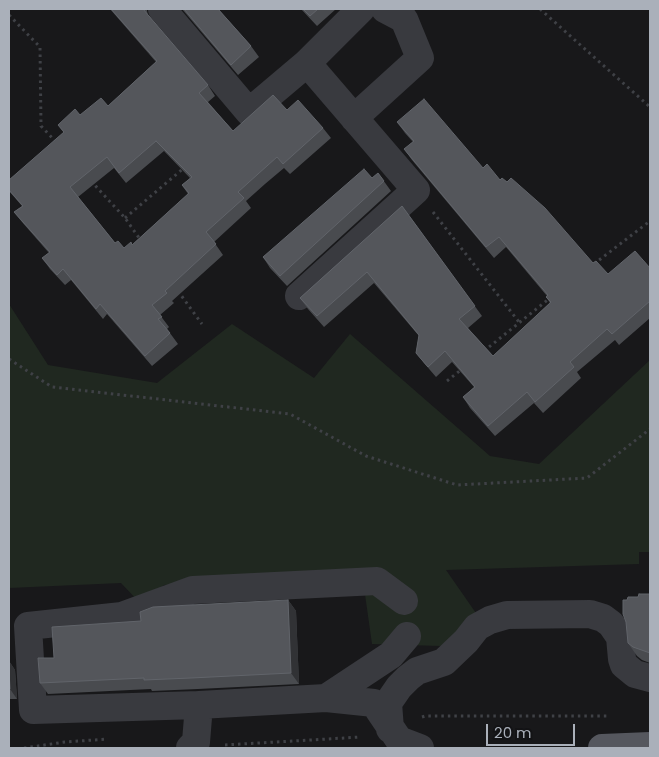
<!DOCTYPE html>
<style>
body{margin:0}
#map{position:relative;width:659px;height:757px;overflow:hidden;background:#18181a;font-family:Poppins,sans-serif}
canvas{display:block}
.frame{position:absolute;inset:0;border:10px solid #aab0ba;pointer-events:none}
.scale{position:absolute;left:486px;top:724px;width:89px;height:22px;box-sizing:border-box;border:2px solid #aab0ba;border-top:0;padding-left:6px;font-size:15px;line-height:18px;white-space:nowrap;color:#aab0ba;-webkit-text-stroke:4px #131315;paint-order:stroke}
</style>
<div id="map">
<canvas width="659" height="757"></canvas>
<div class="frame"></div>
<div class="scale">20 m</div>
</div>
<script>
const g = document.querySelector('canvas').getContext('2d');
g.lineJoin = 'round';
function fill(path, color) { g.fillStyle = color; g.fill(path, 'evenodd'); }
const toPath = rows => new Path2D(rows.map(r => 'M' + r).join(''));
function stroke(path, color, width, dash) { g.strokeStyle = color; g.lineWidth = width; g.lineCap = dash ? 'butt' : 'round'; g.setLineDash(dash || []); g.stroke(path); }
fill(toPath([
 [9,304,48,365,157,383,232,324,314,378,350,334,490,456,539,464,650,360,650,552,639,552,639,564,446,570,478,616,441,646,372,644,362,573,164,585,141,604,121,583,9,588]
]), '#202820');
stroke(toPath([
 [540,9,650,107],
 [9,15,40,47,41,126,57,143],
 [91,181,125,218,142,242],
 [433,212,519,322],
 [125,218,185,167],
 [594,264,650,221],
 [178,291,202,324],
 [484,351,550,298],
 [9,359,52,387,290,414,366,456,457,485,587,478,650,429],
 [447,381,462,369],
 [422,717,425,716,608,716],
 [225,745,361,737],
 [24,748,65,742,108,739]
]), '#3f4146', 3, [2.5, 4]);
stroke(toPath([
 [162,9,249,112,307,63],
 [354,118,420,58,404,19,385,9],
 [299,296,416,190,307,63,361,9],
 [326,698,391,655,407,636],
 [199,705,33,710,28,626,122,616,193,590,377,581,404,601],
 [390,729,388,703,399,687,408,678,417,671,444,662,466,641,477,627,490,620,507,615,590,614,603,618,611,624,620,637,622,659,624,665,635,674,650,678],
 [190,748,196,742,199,705,326,698,374,703,399,740,420,748]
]), '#393a3f', 28);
stroke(toPath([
 [602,748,650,746]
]), '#55575e', 28);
fill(toPath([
 [110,9,147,9,147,11,148,15,208,85,215,96,208,102,233,131,287,110,323,128,331,138,290,174,284,168,265,184,246,201,251,208,214,242,223,255,172,301,174,303,160,315,169,327,167,329,178,344,152,366,107,314,103,319,71,280,65,285,50,269,42,258,49,253,22,222,14,212,22,206,9,191,9,180,64,133,58,125,80,115,108,106,156,62],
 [164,151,190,178,182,185,188,194,132,245,124,248,115,243,78,197,114,168,126,183],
 [182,9,218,9,251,46,259,57,238,75],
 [301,9,336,9,317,26],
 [397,122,483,168,500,180,593,263,608,274,650,268,650,318,619,345,615,340,577,372,581,378,543,413,534,403,495,436,470,408,463,397,474,387,452,362,436,377,424,363,416,353,419,336,374,283,324,327,308,309,300,298,402,206,482,316,468,328,493,356,550,303,546,297,547,296,506,247,494,258,412,160,404,149,413,142,405,133],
 [378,173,391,191,287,286,270,268,263,257,372,178],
 [650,594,650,663,642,660,637,656,628,643,627,600],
 [288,600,296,611,299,684,198,689,152,691,151,689,48,694,40,683,54,658],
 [9,661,15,670,17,699,9,699]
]), '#494b4f');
fill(toPath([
 [288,600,296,611,299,684,291,673],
 [9,661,15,670,17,699,10,689]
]), '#313235');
const building = toPath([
 [111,9,143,9,208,85,199,93,233,131,273,95,287,110,298,100,323,128,283,164,277,157,258,174,238,192,244,198,206,232,216,244,165,291,167,293,152,305,162,317,158,319,170,333,145,356,100,304,96,309,63,269,57,275,42,258,50,252,14,212,23,206,9,190,9,180,64,132,58,125,75,109,80,115,101,98,108,106,157,61,111,9],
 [156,141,192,177,182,185,189,193,132,245,131,242,124,248,118,241,115,243,70,187,107,157,119,173,156,141],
 [184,9,218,9,251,46,231,65,184,9],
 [303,9,318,9,310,16,303,9],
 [424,99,483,168,487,164,500,180,502,178,507,182,511,178,545,208,593,263,596,261,608,274,635,251,650,268,650,301,612,334,607,329,570,362,574,367,535,402,527,392,488,426,463,397,475,387,445,351,428,367,416,353,419,335,367,272,317,316,300,298,402,206,475,306,459,319,493,356,551,302,546,297,548,295,499,237,486,247,404,149,414,141,397,122,424,99],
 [364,169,372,178,378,173,384,181,280,276,263,257,364,169],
 [639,594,650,594,650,653,633,647,628,643,626,622,623,614,623,600,627,600,628,597,638,597,639,594],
 [288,600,291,673,191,678,144,680,144,678,40,683,38,658,54,658,52,627,141,621,140,612,153,607,288,600],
 [9,670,10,689,9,689,9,670]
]);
fill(building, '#54565b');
stroke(building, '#61646a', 1);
</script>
